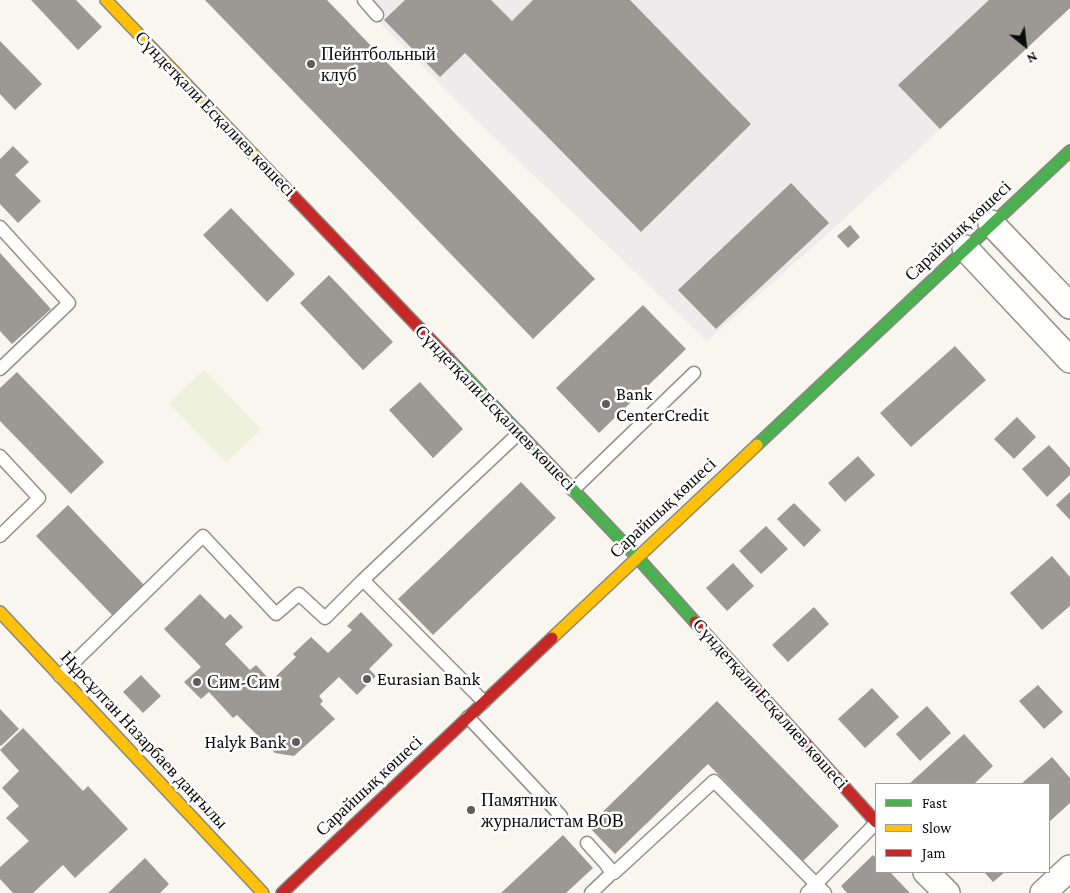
<!DOCTYPE html>
<meta charset="utf-8">
<style>
body{margin:0}
#map{position:relative;width:1070px;height:893px;overflow:hidden;background:#f9f6ef;font-family:"Crimson Pro",serif}
canvas{display:block}
.legend{position:absolute;left:875px;top:783px;width:175px;height:90px;box-sizing:border-box;background:#fff;border:1px solid #9d9d9d;margin:0;padding:6px 9px;list-style:none;font-size:15px;color:#0b0b0b}
.legend li{display:flex;align-items:center;gap:10px;height:25px}
.legend b{width:25px;border:1px solid #9d9d9d}
.north{position:absolute;left:1000px;top:20px;width:50px;height:50px;-webkit-text-stroke:4px #fff;paint-order:stroke;rotate:151deg;font-size:14px;font-weight:700;line-height:20px;text-align:center;color:#0b0b0b}
.north::after{content:'';display:block;margin:auto;width:18px;height:22px;background:#0b0b0b;clip-path:polygon(50% 0,100% 100%,50% 72%,0 100%)}
</style>
<div id="map">
<canvas width="1070" height="893"></canvas>
<ul class="legend">
<li><b style="height:6px;background:#4caf50"></b>Fast</li>
<li><b style="height:6px;background:#ffc107"></b>Slow</li>
<li><b style="height:6px;background:#c62828"></b>Jam</li>
</ul>
<div class="north">N</div>
</div>
<script>
const g = document.querySelector('canvas').getContext('2d');
g.lineJoin = 'round';
function fill(path, color) { g.fillStyle = color; g.fill(path, 'evenodd'); }
const toPath = rows => new Path2D(rows.map(r => 'M' + r).join(''));
function stroke(path, color, width, dash) { g.strokeStyle = color; g.lineWidth = width; g.lineCap = dash ? 'butt' : 'round'; g.setLineDash(dash || []); g.stroke(path); }
function write(font, color, halo, rows, align = 'center') {
  g.font = font + ' "Crimson Pro",serif'; g.lineWidth = 5; g.setLineDash([]); g.textBaseline = 'middle'; g.strokeStyle = halo; g.fillStyle = color; for (const [text, x, y, turn = 0] of rows) {
    g.save(); g.translate(x, y); g.rotate((+turn || 0) * Math.PI / 180); g.textAlign = isNaN(turn) ? turn : align; if (halo) g.strokeText(text, 0, 0); g.fillText(text, 0, 0); g.restore();
  }
}
fill(toPath([
 [358,0,1070,0,1070,8,843,220,707,341,457,102]
]), '#efeaec');
fill(toPath([
 [204,370,261,429,226,463,169,403]
]), '#edf0db');
fill(toPath([
 [31,0,76,0,102,27,78,50],
 [205,0,327,0,595,279,533,339],
 [405,0,491,0,512,21,533,0,630,0,751,124,641,232,465,53,440,77,384,20],
 [989,0,1070,0,1070,8,940,129,898,85],
 [0,41,42,84,15,110,0,94],
 [13,146,29,162,15,175,41,201,18,223,0,204,0,159],
 [791,183,829,223,716,329,678,290],
 [231,208,295,274,267,302,203,235],
 [850,225,860,237,848,248,837,236],
 [0,253,51,309,12,344,0,331],
 [329,275,393,342,363,370,300,303],
 [643,305,686,349,599,433,556,388],
 [955,346,986,380,911,447,880,413],
 [17,372,104,462,71,494,0,421,0,388],
 [420,382,463,429,433,458,389,410],
 [1017,417,1036,437,1014,459,994,439],
 [1049,445,1070,468,1070,475,1047,497,1022,469],
 [858,456,875,475,845,502,828,483],
 [521,482,556,518,433,635,398,599],
 [1070,492,1070,520,1056,505],
 [794,503,821,530,804,547,777,519],
 [68,505,145,586,113,616,36,536],
 [766,526,788,549,761,574,739,551],
 [1052,556,1070,577,1070,606,1042,630,1010,593],
 [733,563,754,586,727,611,706,588],
 [200,594,225,619,230,614,243,627,225,644,250,670,256,665,271,681,296,657,293,654,311,637,328,653,352,630,347,626,361,612,393,645,369,669,376,676,357,695,339,677,319,696,323,701,320,704,335,719,294,756,275,753,237,715,233,718,209,692,201,699,184,682,201,667,164,629],
 [814,607,829,624,788,662,772,645],
 [141,675,161,696,143,713,123,692],
 [1038,685,1063,712,1044,729,1019,701],
 [872,688,899,717,865,748,838,719],
 [717,701,839,826,803,861,708,764,615,854,588,826],
 [927,706,951,733,920,761,896,734],
 [0,709,19,729,1,746,0,745],
 [23,728,83,791,88,786,128,829,75,878,63,865,33,893,13,893,0,879,0,867,29,841,6,818,19,806,2,788,19,771,0,750],
 [964,734,993,766,974,784,909,784],
 [1052,757,1070,778,1070,803,1049,822,1049,784,1021,784],
 [563,835,593,868,566,893,501,893],
 [873,855,876,858,876,872,890,872,910,893,847,893,841,886],
 [145,858,169,884,160,893,108,893],
 [984,872,1005,872,993,882]
]), '#9c9995');
const lane = toPath([
 [364,0,377,15],
 [0,227,69,303,0,369],
 [0,456,39,498,0,536],
 [573,490,694,373],
 [363,580,519,433],
 [60,676,203,536,276,614,299,594,325,618,363,580,484,702],
 [468,717,561,816],
 [587,843,614,873,714,781,816,884,876,823],
 [591,893,612,873,607,866],
 [807,893,816,884,825,893]
]);
const street = toPath([
 [991,223,1070,306],
 [965,248,1070,360],
 [926,872,947,893],
 [1043,893,1070,868]
]);
const fast = toPath([
 [449,359,637,557,695,622],
 [757,445,1070,151]
]);
const slow = toPath([
 [106,0,268,170],
 [0,612,263,893],
 [552,638,757,445]
]);
const jam = toPath([
 [268,170,449,359],
 [695,622,876,822],
 [282,893,552,638]
]);
stroke(lane, '#92918e', 15);
stroke(street, '#92918e', 28);
stroke(fast, '#898784', 14);
stroke(slow, '#898784', 14);
stroke(jam, '#898784', 14);
stroke(lane, '#fefefd', 12);
stroke(street, '#fefefd', 25);
stroke(fast, '#4caf50', 11);
stroke(slow, '#ffc107', 11);
stroke(jam, '#c62828', 11);
for (const [x, y, r, color] of [
 [311,64,5,"#5e5d5b"],
 [606,404,5,"#5e5d5b"],
 [367,679,5,"#5e5d5b"],
 [197,682,5,"#5e5d5b"],
 [296,742,5,"#5e5d5b"],
 [471,810,5,"#5e5d5b"]
]) { const dot = new Path2D(); dot.arc(x, y, r, 0, 2 * Math.PI); g.fillStyle = color; g.fill(dot); stroke(dot, '#fff', 2); }
write('18px', '#0b0b0b', '#fff', [
 ["Пейнтбольный",321,54],
 ["клуб",321,75],
 ["Bank",616,394],
 ["CenterCredit",616,415],
 ["Eurasian Bank",377,679],
 ["Сим-Сим",207,682],
 ["Halyk Bank",286,742,"right"],
 ["Памятник",481,800],
 ["журналистам ВОВ",481,821]
], 'left');
write('18px', '#0b0b0b', '#fff', [
 ["Сүндетқали Есқалиев көшесі",215,114,46],
 ["Сарайшық көшесі",958,231,-43],
 ["Сүндетқали Есқалиев көшесі",495,408,46],
 ["Сарайшық көшесі",663,508,-43],
 ["Сүндетқали Есқалиев көшесі",770,704,48],
 ["Нұрсұлтан Назарбаев даңғылы",144,740,47],
 ["Сарайшық көшесі",369,786,-43]
]);
</script>
